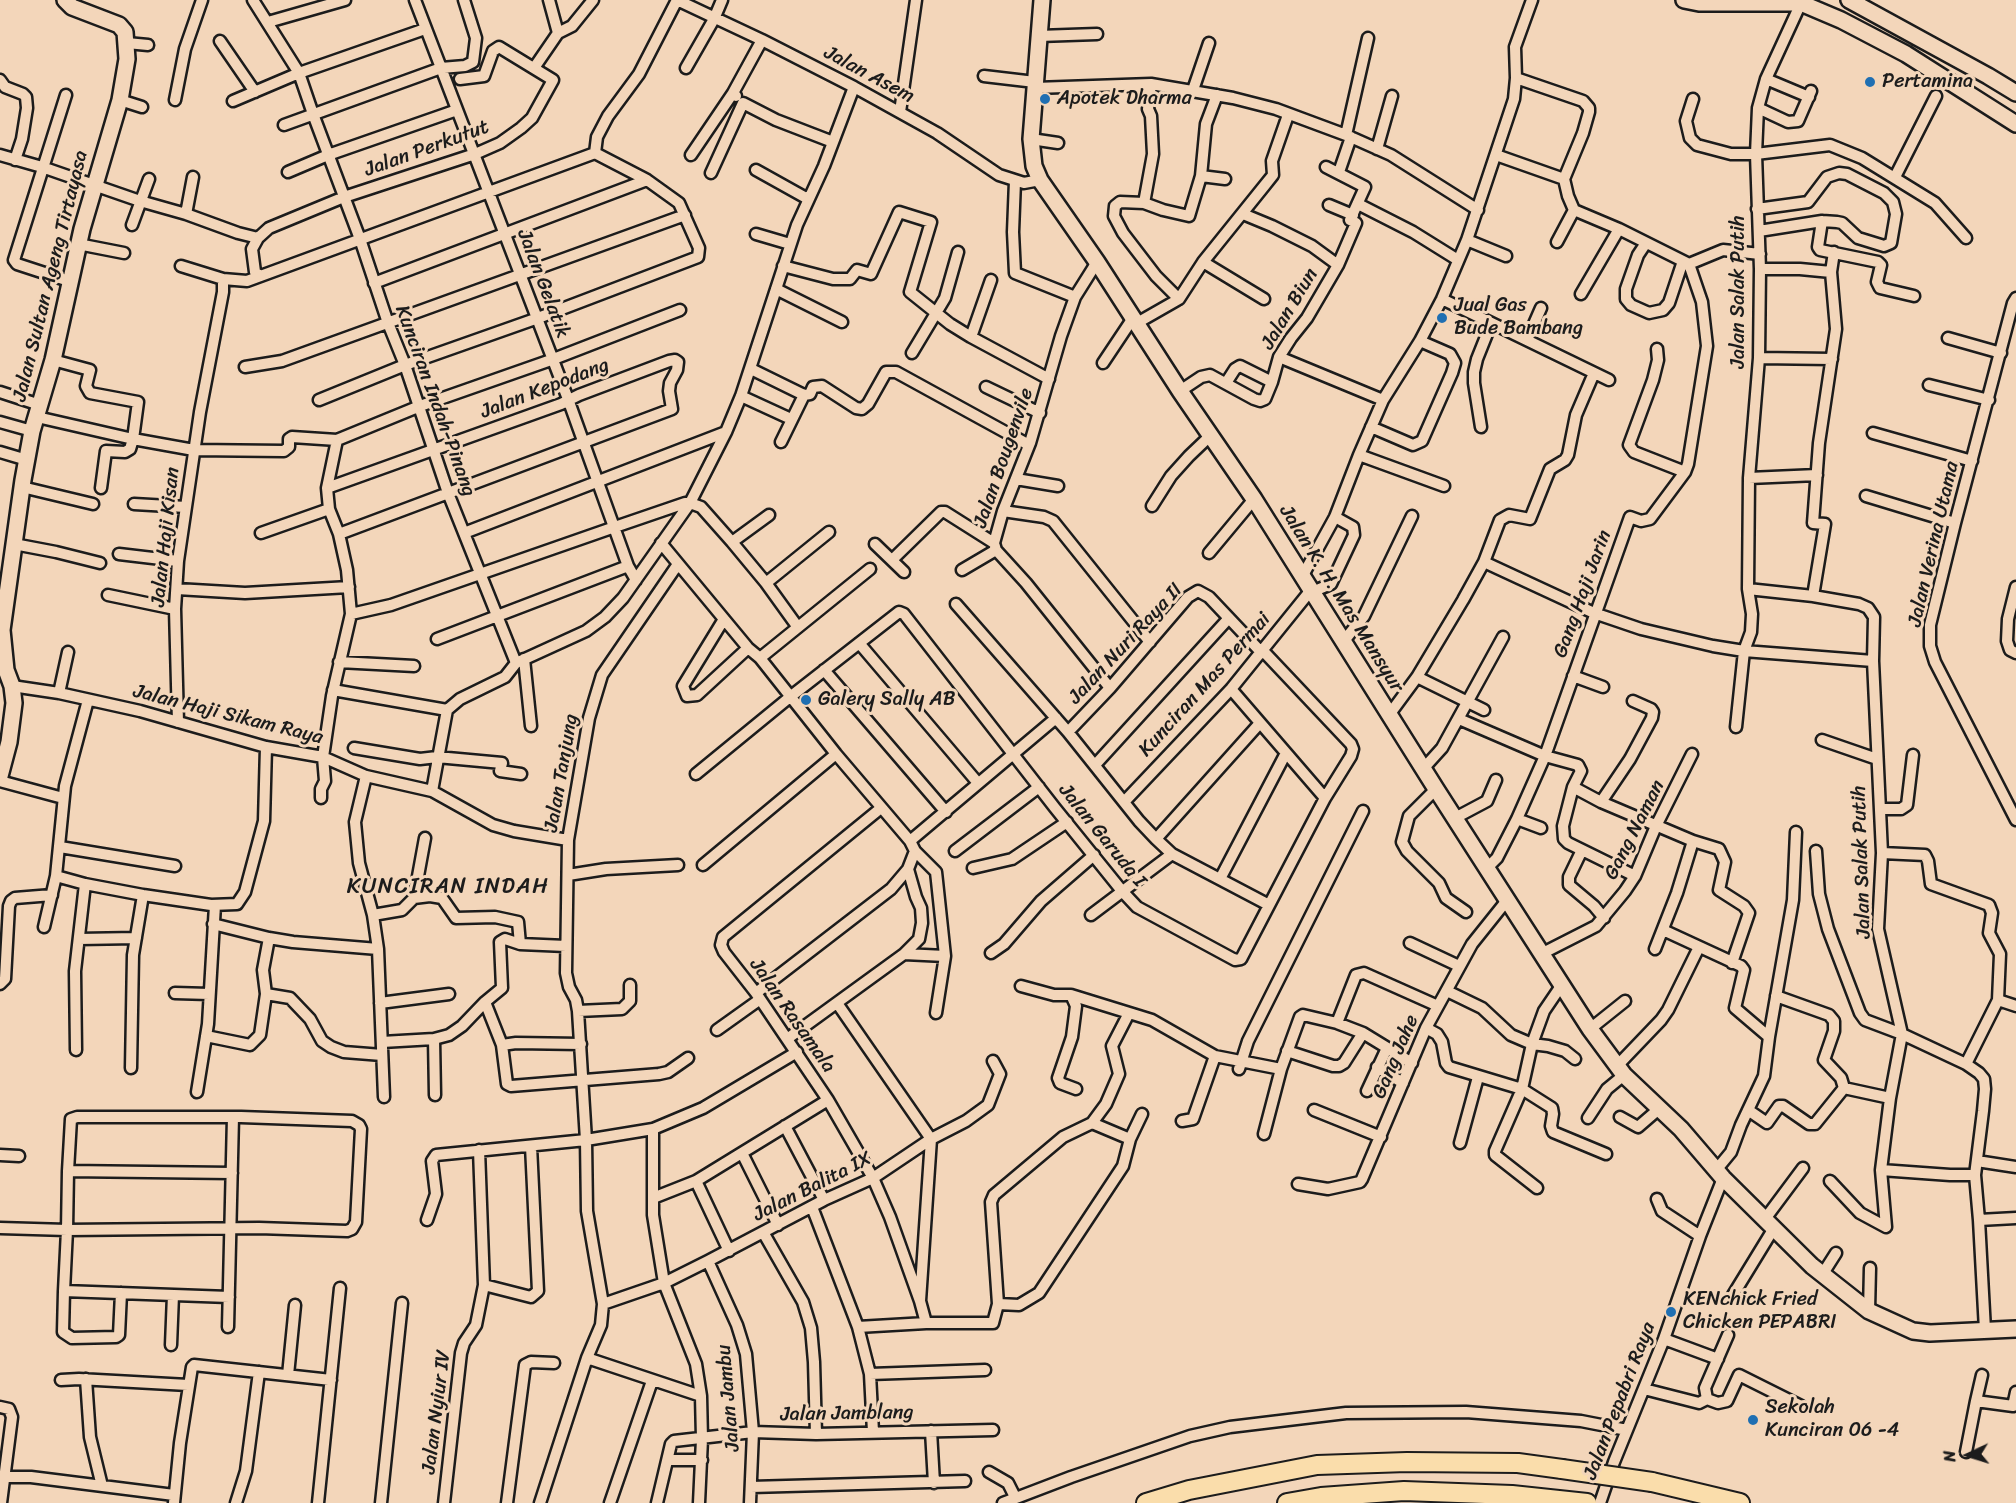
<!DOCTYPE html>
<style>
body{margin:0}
#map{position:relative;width:2016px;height:1503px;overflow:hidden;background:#f3d6ba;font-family:Sriracha,sans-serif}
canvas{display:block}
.north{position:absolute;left:1938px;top:1425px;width:60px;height:60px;-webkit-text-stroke:4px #f3d6ba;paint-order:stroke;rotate:266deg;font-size:16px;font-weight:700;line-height:24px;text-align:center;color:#1c1c1c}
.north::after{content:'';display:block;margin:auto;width:21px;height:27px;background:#1c1c1c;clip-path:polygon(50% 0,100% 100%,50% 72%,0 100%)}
</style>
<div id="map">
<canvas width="2016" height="1503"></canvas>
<div class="north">N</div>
</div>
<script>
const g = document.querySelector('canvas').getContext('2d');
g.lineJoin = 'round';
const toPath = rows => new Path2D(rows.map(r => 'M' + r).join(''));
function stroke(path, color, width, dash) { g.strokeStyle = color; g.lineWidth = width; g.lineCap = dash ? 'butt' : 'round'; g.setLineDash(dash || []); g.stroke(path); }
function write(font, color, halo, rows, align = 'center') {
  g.font = font + ' Sriracha,sans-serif'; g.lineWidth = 6; g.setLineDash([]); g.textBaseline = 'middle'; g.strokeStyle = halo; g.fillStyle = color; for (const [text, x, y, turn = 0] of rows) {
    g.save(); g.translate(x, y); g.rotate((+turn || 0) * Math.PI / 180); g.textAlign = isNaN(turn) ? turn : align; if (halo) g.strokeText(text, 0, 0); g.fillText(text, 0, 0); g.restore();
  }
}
const street = toPath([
 [253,0,299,73,313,114,360,239,388,323,405,365,448,493,516,663,505,677,460,699,447,710,432,791],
 [415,0,568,399,628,566,636,580],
 [677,0,762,40,854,87,937,133,999,175,1024,183,1040,180],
 [268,22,345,0],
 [558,33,572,26,593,0],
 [1039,36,1097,34],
 [220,41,255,92],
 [127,43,148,45],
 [534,68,558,33,549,0],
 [686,68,714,19,722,0],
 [984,76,1035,82],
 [1516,78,1583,101,1589,108,1589,112,1583,133,1564,179],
 [1766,79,1809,97],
 [0,80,5,87,23,94,26,97,27,108,22,139,15,160],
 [1035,88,1151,84,1233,98,1276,109,1346,135,1391,155,1478,210],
 [1193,90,1209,43],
 [66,95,14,260,17,264,69,281],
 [736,96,733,93,762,40],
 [1693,99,1686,121,1690,138,1697,145,1731,154,1756,154,1830,145,1862,158,1935,203,1966,238],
 [120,100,142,107],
 [175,100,185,49,202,0],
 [233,101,299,73,425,29],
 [1758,108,1788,122,1798,121,1811,91],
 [900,112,916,0],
 [284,125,441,68,465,66,473,62,476,38,464,0],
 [1346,135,1368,38],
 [1031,139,1058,143],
 [1377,149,1392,96],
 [595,153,597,137,608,116,639,74,677,0],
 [0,155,42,167,140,201,186,214,238,233,258,238],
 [691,155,733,93],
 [1496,155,1564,179,1568,196,1574,210,1619,229,1689,264,1723,250,1760,254],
 [756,170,808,199],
 [288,172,328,155,457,110],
 [1339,172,1351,137],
 [711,173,743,103,776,120,833,142],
 [1201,176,1225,179],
 [1895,177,1936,96],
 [1015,181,1013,232,1015,273,1075,297],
 [1144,203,1153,154,1151,116,1148,109,1151,84],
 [1358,204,1413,232,1458,260],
 [1329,205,1353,215],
 [1757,209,1808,202,1827,177,1839,173,1847,174,1884,193,1893,202,1896,214,1891,243,1884,246,1858,238,1842,223,1837,222,1822,221,1759,231],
 [186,214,193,177],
 [1243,214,1272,226,1312,246,1338,265],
 [1822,221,1818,247,1820,250,1878,262,1881,265,1877,282,1880,288,1914,296],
 [132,225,149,179],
 [756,234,790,244],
 [1467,240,1506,256],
 [1557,242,1574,210],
 [1646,243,1638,255,1626,289,1626,299,1631,305,1649,313,1663,310,1669,303,1683,261],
 [78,244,124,253],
 [1097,262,1075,297,1061,336,1030,443,1003,511,994,543,996,550,1026,583,1110,688],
 [1203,262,1264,299],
 [181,266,223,279,247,281,595,153],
 [783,266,833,279,850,279,857,270,871,274,899,212,931,222,910,292,950,324,971,337,1049,379],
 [1760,269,1800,269,1831,272],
 [260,276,255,272,252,249,258,238,269,228,344,197,475,154,500,143,521,128,532,118,553,80,499,47,493,51,484,76,460,79],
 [374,283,647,180],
 [776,289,842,322],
 [1581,294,1619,229],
 [2016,298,2013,303,1955,523,1930,625,1930,646,1935,662,2016,820],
 [1179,299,1156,276,1123,233,1114,216,1115,206,1120,202,1144,203,1163,210,1189,216,1201,176,1206,124,1217,95],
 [1442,299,1609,380],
 [1137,323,1179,299,1203,262,1265,185,1273,175,1272,161,1288,115],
 [971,337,991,280],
 [1948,338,2001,353],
 [1527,340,1541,308],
 [1657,349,1658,360,1653,380,1629,445,1634,452,1685,472],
 [912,353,945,298,958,252],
 [1279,357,1383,400],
 [1759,358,1832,359],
 [53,360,90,370,86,386,90,393,138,402,133,439,130,449,125,452,106,451,101,488],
 [1103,363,1133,318],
 [245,367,282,361,685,215],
 [751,369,804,395,810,394,813,387,822,386,856,408,862,409,868,404,886,372,896,372,1029,445],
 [1226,383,1235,369,1240,366,1272,382],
 [1929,385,1989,400],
 [986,387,1040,413],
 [1180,391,1201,377,1210,375,1254,399,1260,401,1265,399,1272,382,1279,357,1291,338,1307,318,1338,265,1356,223,1350,220,1365,187,1326,167],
 [0,392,40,405],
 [741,396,791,419],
 [319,400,405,365,538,318,698,257,699,248,679,203,647,180,595,153],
 [37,417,133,439,194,450,284,451,289,447,289,439,292,437,337,440],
 [0,422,32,431],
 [1371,427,1413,445,1422,441,1452,373,1455,363,1450,354,1420,341],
 [1481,427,1474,383,1474,372,1477,359,1491,324],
 [1873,433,1972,461],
 [781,442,804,395],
 [0,452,27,460],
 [1359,455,1444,486],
 [1749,478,1817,475],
 [1016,479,1058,486],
 [22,487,93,504],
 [327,488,561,404,579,395,669,361,675,360,678,362,677,370,670,383,669,391,672,409,339,534],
 [1866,496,1955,523],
 [134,504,186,507],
 [1152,506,1171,476,1189,456,1211,435],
 [1003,511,1044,517,1053,521,1150,642],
 [261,533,329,509],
 [464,533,726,432],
 [732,542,769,515],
 [661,543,748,648,760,658,836,754,910,841,915,851,908,869,891,889,756,993],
 [14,544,56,552,100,563],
 [875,544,904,572],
 [1209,553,1254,499],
 [119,554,178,561],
 [892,560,941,512,945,512,994,543],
 [1484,562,1594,613,1641,629,1713,646,1744,651,1873,661],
 [962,570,996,550],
 [1302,577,1335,517,1359,455,1383,400,1420,341,1442,299,1467,240,1514,99,1516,78,1515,47,1532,0],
 [766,583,829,532],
 [2016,587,2008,619,2007,641,2010,650,2016,653],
 [177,589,245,593,349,587],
 [1748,589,1813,596,1859,604,1868,608,1874,617,1873,661,1882,853,1878,929,1902,1034,1966,1064,1979,1073,1984,1079,1985,1089,1983,1111,1975,1175,1979,1220,1985,1330],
 [1312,592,1331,584,1354,535,1353,527,1335,517],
 [108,595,175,609],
 [1813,596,1825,524,1813,523,1819,443,1836,329,1831,272,1834,252],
 [956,604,1068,732,1139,821,1156,839,1172,854,1269,905],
 [351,614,391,605,609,529,685,503,690,503,701,507,732,542,766,583,797,626],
 [724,619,683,686,687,696,697,695,748,648],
 [437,639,628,566],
 [1343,642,1364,616,1412,516],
 [859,643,978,783],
 [760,658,870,569],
 [524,659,531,726],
 [339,662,414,666],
 [516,663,586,631,605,617,623,598,690,503,726,432,741,396,797,225,824,166,854,87],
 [824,670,946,812],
 [1573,676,1603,687],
 [1417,677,1484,710],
 [12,686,59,693,140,711,266,747,323,757,366,776,432,791,493,825,514,831,568,840],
 [1231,689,1325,798],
 [333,690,447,710],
 [59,693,68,652],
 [1389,715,1417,677,1463,600,1484,562,1500,520,1509,515,1530,519,1550,469,1565,460,1568,455,1576,415,1594,373],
 [1459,719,1545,756,1578,765,1581,771,1573,787,1563,826,1564,839,1568,843,1635,876],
 [178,722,175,609,178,561,200,412,223,292,223,279],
 [1736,727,1744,651,1751,632,1752,614,1748,589,1749,478,1759,358,1760,269,1756,154,1758,108,1766,79,1801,3],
 [1822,740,1877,759],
 [354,748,420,759,437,757,502,763,500,771,521,774],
 [1095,765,1229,618],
 [1423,769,1442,748,1503,637],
 [696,774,790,697,899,612,904,614,1055,808,1122,891,1137,907,1235,960,1241,959,1325,798,1351,756,1353,749,1351,744,1266,654,1261,652,1209,597,1198,591,1188,597,1110,688,1068,732],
 [366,776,355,822,359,863,373,915,402,910,414,898,425,838],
 [0,781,63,798],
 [1573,787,1601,802,1630,759,1652,718,1653,712,1651,709,1633,701],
 [1436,789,1409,816,1402,842,1407,851,1439,883,1446,898,1466,912],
 [321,798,321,789,325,781,323,757,332,696,351,614,347,570,339,534,329,509,327,488,337,440,420,406,551,360,680,310],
 [1124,802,1231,689,1311,590],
 [1601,802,1693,841,1719,849,1725,862,1719,890,1744,906,1749,913,1732,963],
 [881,808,723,937,721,945,724,952,756,993,828,1100,873,1178,890,1217,920,1301],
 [1880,809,1901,809,1907,805,1913,755],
 [1455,818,1487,801,1496,780],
 [1517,819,1541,828],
 [1156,839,1260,723],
 [910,841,1056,718],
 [60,847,175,866],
 [1582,850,1569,877,1569,885,1594,906,1604,918],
 [915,851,936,872,937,881,945,956,936,1013],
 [955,851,1039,787],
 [1816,851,1819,894,1828,929,1860,1013,1865,1020,1902,1034,1890,1098,1881,1170,1950,1175,1975,1175],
 [1882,853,1925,855,1928,861,1931,884,1989,905,1992,913,1989,933,2000,954,1998,1000,1966,1064],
 [703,865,836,754],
 [973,868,1012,859,1067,822],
 [1487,868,1497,858,1517,819,1545,756,1630,517,1641,521,1650,519,1685,472,1688,464,1707,346,1702,302,1689,264],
 [568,875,606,869,678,865],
 [56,876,85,884,143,895,211,905,237,904,245,892,264,821,266,747],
 [1220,879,1286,753],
 [414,898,430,896,442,898,456,918,495,917,518,922,520,944,505,939,500,942,502,988,485,1002],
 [373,915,378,949],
 [1091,915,1172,854],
 [213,924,269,938,293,942,378,949,384,1097],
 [44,927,56,876,65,786,88,700],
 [1663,930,1741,966,1744,970,1735,1008,1769,1037],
 [79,939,136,938],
 [1410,943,1459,966],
 [520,944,566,946],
 [1655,949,1677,893,1693,841],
 [991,953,1004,944,1041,901,1094,855],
 [904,954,945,956],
 [1541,954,1596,926,1625,891,1635,876,1656,826,1692,754],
 [0,984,5,979,9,906,11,901,15,898,52,895],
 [1021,986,1054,995,1071,995,1152,1020,1215,1056,1193,1119,1182,1121],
 [1447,991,1482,1008,1511,1035,1532,1044,1548,1046,1565,1051,1575,1059],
 [175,993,209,994],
 [266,994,290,998,310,1019,322,1041,331,1047,344,1052,382,1055],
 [1071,995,1076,1006,1072,1037,1058,1078,1060,1083,1076,1089],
 [1776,996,1829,1015,1834,1021,1834,1031,1824,1060,1841,1078,1844,1088,1890,1098],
 [1998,1000,2016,1006],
 [380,1003,449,994],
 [837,1003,931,1139,920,1301,926,1323],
 [578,1011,622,1009,630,1001,630,985],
 [1337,1023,1356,975,1364,973,1438,1006],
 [1426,1028,1437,1034,1442,1042,1446,1063,1449,1067,1522,1089,1552,1108,1553,1114,1551,1126,1553,1132,1606,1154],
 [1590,1029,1625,1001],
 [717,1030,759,1000],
 [206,1036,250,1045,260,1035,266,994,263,970,269,938],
 [434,1039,449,1035,462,1026,485,1002,502,1045,507,1084,511,1086,659,1074,668,1072,688,1058],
 [787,1039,904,954,919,939,922,923,921,908,916,897,908,869],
 [382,1042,434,1039,435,1095],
 [502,1045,516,1043,581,1044],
 [76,1050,75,971,85,884],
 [1287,1051,1333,1066,1339,1066,1344,1063,1363,1033],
 [1215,1056,1281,1069],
 [1617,1066,1661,1020,1668,1010,1699,947],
 [1377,1067,1403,1083],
 [131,1068,133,955,143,895],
 [1239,1069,1248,1041,1363,811],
 [1367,1091,1387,1048],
 [197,1092,208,1024,215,905],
 [1314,1110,1381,1137],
 [1748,1110,1767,1123,1779,1106,1783,1106,1809,1124,1815,1124,1844,1088],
 [1620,1117,1638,1127,1660,1108],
 [1588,1118,1607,1089,1624,1075],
 [1092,1123,1130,1139],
 [785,1126,824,1200],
 [653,1129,653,1215,664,1283,696,1364,701,1396,702,1439,699,1503],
 [1264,1134,1281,1069,1300,1017,1303,1015,1337,1023,1363,1033,1412,1063],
 [1460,1143,1478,1077],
 [742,1153,778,1225],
 [0,1155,19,1156],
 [1977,1161,2016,1167],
 [1717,1169,1731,1152,1741,1125,1764,1076,1769,1037,1793,900,1796,832],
 [68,1171,232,1173],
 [696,1181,729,1251],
 [1830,1181,1860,1213,1886,1227,1881,1170],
 [1298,1184,1328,1189,1360,1182,1362,1179,1426,1028,1472,944,1508,899],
 [1537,1188,1495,1155,1495,1151,1522,1089,1532,1044,1544,1011,1561,986],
 [653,1198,696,1181,828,1100],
 [1657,1199,1662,1211,1700,1236],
 [812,1207,858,1327,870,1374,873,1432],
 [1765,1219,1803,1168],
 [427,1220,436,1194,432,1161,436,1155,586,1140,653,1129,703,1108,797,1052],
 [1979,1220,2016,1218],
 [0,1228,67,1230,259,1228,347,1231,352,1229,356,1222,361,1129,359,1125,352,1121,241,1117,77,1117,71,1119,68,1171,67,1230,64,1291,63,1332,72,1338,116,1337,119,1335,121,1293],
 [763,1232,803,1302,811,1328,814,1362,816,1434],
 [708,1261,737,1325,746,1354,753,1432,750,1503],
 [1822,1275,1836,1253],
 [484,1285,531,1297,538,1291,531,1146],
 [64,1291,229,1297],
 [1733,1295,1774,1228],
 [603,1304,664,1283,708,1261,824,1200,873,1178,931,1139,966,1121,988,1105,1000,1074,993,1061],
 [998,1304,1019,1305,1039,1293,1123,1166,1130,1139,1142,1114],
 [1869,1311,1870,1268],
 [228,1327,233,1117],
 [858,1327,926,1323,993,1323,998,1304,991,1202,994,1195,1063,1137,1092,1123,1106,1104,1119,1074,1112,1046,1129,1013],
 [1728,1335,1705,1388,1707,1399,1718,1403,1727,1401,1739,1375,1801,1406],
 [1664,1339,1718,1359],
 [171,1345,173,1295],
 [587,1358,701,1396],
 [870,1374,985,1370],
 [288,1375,295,1305],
 [86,1379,90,1437,102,1486],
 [61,1380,79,1379,188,1385],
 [1644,1389,1699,1403,1707,1399],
 [1976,1401,1982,1375],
 [0,1407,9,1409,12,1417,1,1503],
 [931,1431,934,1483],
 [1966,1452,1976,1401,2013,1406,2016,1392],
 [668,1460,702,1460],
 [989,1472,1008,1483,1015,1497],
 [0,1477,31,1477,174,1495],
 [751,1487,965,1481],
 [174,1503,180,1443,192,1367,194,1365,331,1380],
 [236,1503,246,1471,259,1372],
 [318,1503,340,1288],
 [381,1503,402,1303],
 [444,1503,461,1353,464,1343,476,1325,484,1285,479,1150],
 [507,1503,525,1365,531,1362,554,1363],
 [540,1503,587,1358,601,1325,603,1304,587,1211,586,1140,578,1011,576,1000,569,987,566,973,568,840,589,718,602,675,678,564],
 [610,1503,652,1381],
 [657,1503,671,1444,674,1441,753,1432,816,1434,993,1430],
 [1003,1503,1071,1477,1190,1436,1230,1427,1346,1413,1466,1412,1581,1421,1627,1430],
 [1600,1503,1614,1462,1664,1339,1700,1236,1723,1178]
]);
const secondary = toPath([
 [1042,0,1031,139,1034,166,1040,180,1097,262,1180,391,1254,499,1436,789,1590,1029,1624,1075,1681,1129,1723,1178,1812,1266,1869,1311,1913,1331,1930,1333,2016,1329],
 [1684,0,1699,3,1801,3,1841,20,1906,54,2016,124],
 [1849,0,1988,76,2016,93],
 [0,776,9,742,14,703,12,686,6,670,2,630,23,480,32,431,53,360,82,229,120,100,127,59,125,32,119,25,72,7,65,0]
]);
const highway = toPath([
 [1652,1482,1740,1503],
 [1146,1503,1189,1490,1317,1465,1407,1462,1518,1463,1562,1469],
 [1287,1503,1321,1497,1404,1491,1512,1495,1587,1503]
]);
stroke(street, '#1c1c1c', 15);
stroke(secondary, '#1c1c1c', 20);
stroke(highway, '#1c1c1c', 22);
stroke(street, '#f3d6ba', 10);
stroke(secondary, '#f3d6ba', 15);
stroke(highway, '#faddab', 18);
const highwayBridge = toPath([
 [1562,1469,1652,1482]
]);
stroke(highwayBridge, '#1c1c1c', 22, []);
stroke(highwayBridge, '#faddab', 18);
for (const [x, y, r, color] of [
 [1870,82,6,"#1f6fb2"],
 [1045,99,6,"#1f6fb2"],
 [1442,318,6,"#1f6fb2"],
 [806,700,6,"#1f6fb2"],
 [1671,1312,6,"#1f6fb2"],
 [1753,1420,6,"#1f6fb2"]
]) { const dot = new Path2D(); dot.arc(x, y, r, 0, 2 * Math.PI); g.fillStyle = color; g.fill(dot); stroke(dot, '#f3d6ba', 2); }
write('20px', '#1c1c1c', '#f3d6ba', [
 ["Jalan Asem",869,75,28],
 ["Jalan Perkutut",427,149,-20],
 ["Jalan Sultan Ageng Tirtayasa",51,276,-76],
 ["Jalan Gelatik",543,284,69],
 ["Jalan Salak Putih",1739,292,-90],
 ["Jalan Biun",1290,309,-59],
 ["Jalan Kepodang",545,389,-21],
 ["Kunciran Indah-Pinang",435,401,70],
 ["Jalan Bougenvile",1004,458,-71],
 ["Jalan Haji Kisan",166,537,-84],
 ["Jalan Verina Utama",1934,544,-77],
 ["Gang Haji Jarin",1583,594,-70],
 ["Jalan K. H. Mas Mansyur",1341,599,58],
 ["Jalan Nuri Raya II",1126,644,-47],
 ["Kunciran Mas Permai",1205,685,-48],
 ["Jalan Haji Sikam Raya",228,715,14],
 ["Jalan Tanjung",562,773,-80],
 ["Gang Naman",1635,830,-63],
 ["Jalan Garuda I",1102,836,51],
 ["Jalan Salak Putih",1862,862,-92],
 ["Jalan Rasamala",792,1016,55],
 ["Gang Jahe",1396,1057,-67],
 ["Jalan Balita IX",813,1187,-27],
 ["Jalan Jambu",729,1398,-95],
 ["Jalan Pepabri Raya",1620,1401,-69],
 ["Jalan Nyiur IV",437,1412,-83],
 ["Jalan Jamblang",847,1414,-1]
]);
write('20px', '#1c1c1c', '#f3d6ba', [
 ["Pertamina",1882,82],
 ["Apotek Dharma",1057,99],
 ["Jual Gas",1454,306],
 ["Bude Bambang",1454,329],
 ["Galery Sally AB",818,700],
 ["KENchick Fried",1683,1300],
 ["Chicken PEPABRI",1683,1323],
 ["Sekolah",1765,1408],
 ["Kunciran 06 -4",1765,1431]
], 'left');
g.letterSpacing = '1.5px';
write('22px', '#1c1c1c', '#f3d6ba', [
 ["KUNCIRAN INDAH",448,887]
]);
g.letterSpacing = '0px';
</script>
